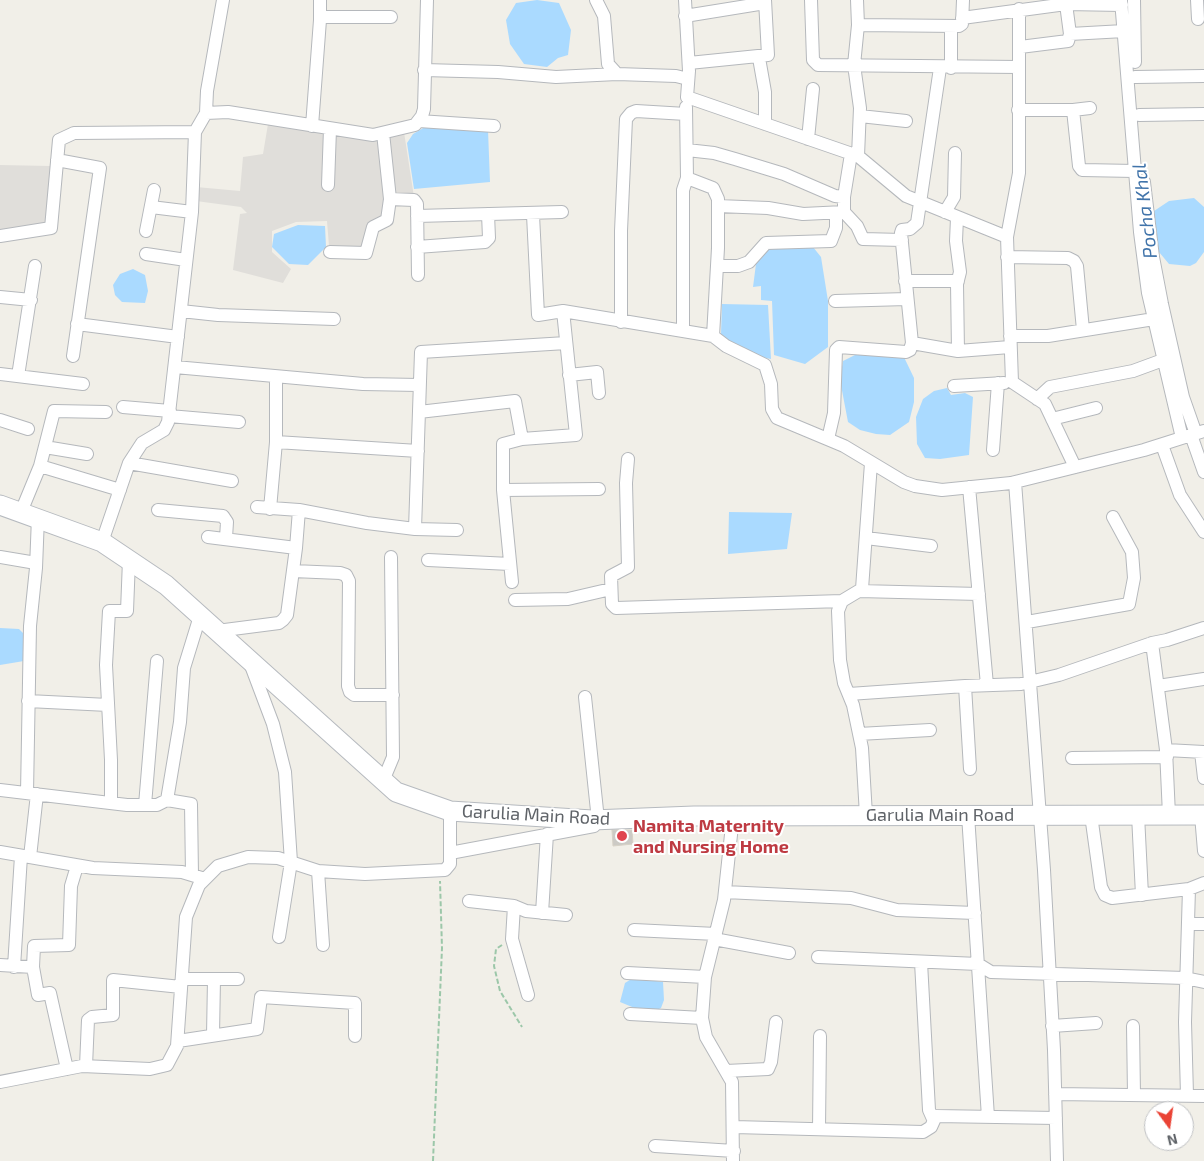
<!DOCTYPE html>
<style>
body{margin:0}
#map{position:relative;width:1204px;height:1161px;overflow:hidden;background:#f1efe8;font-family:"Exo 2",sans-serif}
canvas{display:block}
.north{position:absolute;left:1144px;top:1101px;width:50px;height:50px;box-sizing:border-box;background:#fff;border:1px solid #bfc1c3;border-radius:50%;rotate:166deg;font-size:14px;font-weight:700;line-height:20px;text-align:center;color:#5f6368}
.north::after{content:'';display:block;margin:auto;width:18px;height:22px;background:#ea4335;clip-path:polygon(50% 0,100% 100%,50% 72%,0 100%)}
</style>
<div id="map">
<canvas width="1204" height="1161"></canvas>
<div class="north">N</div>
</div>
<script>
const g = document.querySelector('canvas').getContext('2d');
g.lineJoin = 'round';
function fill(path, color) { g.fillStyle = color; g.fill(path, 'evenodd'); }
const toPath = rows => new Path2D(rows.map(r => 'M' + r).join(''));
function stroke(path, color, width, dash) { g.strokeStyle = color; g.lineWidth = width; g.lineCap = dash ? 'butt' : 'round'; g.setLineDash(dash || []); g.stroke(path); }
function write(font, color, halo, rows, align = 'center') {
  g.font = font + ' "Exo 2",sans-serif'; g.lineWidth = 4; g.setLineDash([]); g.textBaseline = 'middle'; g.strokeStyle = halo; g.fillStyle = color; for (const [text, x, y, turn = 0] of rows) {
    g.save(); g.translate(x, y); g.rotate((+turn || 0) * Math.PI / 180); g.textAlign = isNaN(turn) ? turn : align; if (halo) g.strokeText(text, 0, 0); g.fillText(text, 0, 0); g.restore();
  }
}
fill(toPath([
 [268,124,404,132,414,197,388,200,385,218,369,222,367,252,329,246,327,221,296,222,272,231,272,252,291,269,283,283,233,270,240,214,247,213,241,207,196,201,196,187,240,191,243,157,263,154],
 [0,165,50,166,48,224,0,234]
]), '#e0deda');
fill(toPath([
 [537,0,559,3,571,30,568,55,558,58,547,67,524,64,510,44,506,20,516,3],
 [425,127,488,130,490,182,414,189,407,143,413,134],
 [1194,198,1204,207,1204,252,1196,263,1190,266,1169,264,1159,252,1154,211,1169,201],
 [298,225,325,226,326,247,308,265,289,264,272,247,274,234],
 [771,245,813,247,821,257,828,301,828,347,805,364,774,355,772,301,761,300,761,286,753,287,756,264],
 [133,269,145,275,148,291,145,303,122,302,115,295,113,285,120,274],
 [722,304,768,305,771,359,746,354,721,334],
 [902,353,914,378,914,402,909,422,890,435,876,434,860,430,848,422,840,380,843,361,857,354],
 [947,388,951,395,965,393,973,397,969,455,940,459,925,458,917,444,916,417,923,399,934,391],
 [729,512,792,513,787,549,728,554],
 [0,628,19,629,25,635,24,661,0,665],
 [633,978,663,982,664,1000,661,1008,653,1012,642,1011,620,1002,625,983]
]), '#aadaff');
const building = toPath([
 [612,830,632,830,633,844,613,846,612,830]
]);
fill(building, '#cccac5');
stroke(building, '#d6d1c6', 1);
const street = toPath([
 [596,0,604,16,608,64,617,74,676,76,688,79],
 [685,0,689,71,687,97,858,156,906,196,1007,237,1012,382,1045,404,1075,467],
 [811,0,813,60,818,65,1019,67],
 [857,0,858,25,854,65,860,108,858,156],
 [1121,0,1140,232,1148,293,1182,438],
 [1134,0,1135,62],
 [1197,0,1198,19],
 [685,16,765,3],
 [320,17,391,17],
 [962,18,1066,4,1122,5],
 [858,25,959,26,962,24,963,0],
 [1070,34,1124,31],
 [1020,47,1068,41,1070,34,1066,4],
 [759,58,765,92,765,124],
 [689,63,768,55,765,0],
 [940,68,917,223,910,229,902,230,901,233,912,343,958,351],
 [951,68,951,27],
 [424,70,498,72,556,77,617,74],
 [1135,77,1204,76],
 [686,107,687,178,713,188,718,199,718,248,713,336],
 [1018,110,1073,110,1090,108],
 [1073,110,1079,166,1082,170,1135,171],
 [206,113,207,91,223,0],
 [1139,115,1204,114],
 [860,116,906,121],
 [419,121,494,126],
 [312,126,320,20,320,0],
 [383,133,390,199,414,200,417,204,418,275],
 [808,139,813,89],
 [687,150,714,153,735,159,784,174,835,196,844,197],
 [57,160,100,168,73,356],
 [1144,182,1153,257,1162,304,1183,397,1196,434],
 [328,185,330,129],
 [718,206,768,208,803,214,844,212,844,197,851,154],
 [151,207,192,212],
 [844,212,857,226,863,239,902,240],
 [945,212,954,197,955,153],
 [533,215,538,315,563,311],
 [417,216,562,212],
 [957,218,956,241,960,272,957,284,958,351,1010,347],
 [146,231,154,190],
 [0,236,51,228,59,140,74,133,195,132],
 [1007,237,1019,173,1019,9],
 [417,247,485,242,489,238,488,214],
 [330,252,366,253,373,227,387,220,390,199],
 [146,254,186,260],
 [1007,257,1068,258,1074,261,1077,266,1083,330],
 [717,266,738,266,749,262,766,243,831,241,836,228,836,213],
 [905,281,958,281],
 [0,297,31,300],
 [835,301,907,299],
 [181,311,218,315,334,319],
 [621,322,621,231,626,119,631,113,636,111,686,114],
 [77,324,178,337],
 [683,331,683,190,687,178],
 [1010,336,1048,336,1154,319],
 [175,367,363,384,419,385],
 [0,374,83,384],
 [569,375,597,372,599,393],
 [18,376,35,266],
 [954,386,1004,383],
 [1037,399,1050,387,1133,371,1163,360],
 [123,407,170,411],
 [419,412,515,401,522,439,576,435,563,311,713,336,726,346,765,365,771,384,772,409,777,418,844,446,904,482,915,486,942,490,1011,483,1144,450,1204,431],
 [169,416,239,422],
 [1052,419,1096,408],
 [0,420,28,429],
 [1191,435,1204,472],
 [828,439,834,413,836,350,839,347,906,352,910,350,912,343],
 [276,442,418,451],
 [1162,445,1180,495,1204,532],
 [45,447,87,454],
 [993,450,998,383],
 [628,459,626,483,628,567,611,576,612,604,616,608,842,601],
 [129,463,232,481],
 [40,466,120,490],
 [1015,482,1044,870,1054,1050,1057,1161],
 [969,487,987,685],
 [503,490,599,489],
 [257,507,299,510,367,523,415,529,457,530],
 [270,509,276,442,276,377],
 [158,510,223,516,227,522,226,538],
 [21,512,40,466,54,411,106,412],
 [415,529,421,352,566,343],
 [208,537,296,548,287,615,283,620,279,623,217,631],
 [866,538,931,546],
 [102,542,129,463,142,443,164,430,168,422,192,212,195,132,206,113,228,112,373,135,415,125,422,116,424,109,427,0],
 [296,548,299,510],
 [0,557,36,563],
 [428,560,510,564],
 [293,571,340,573,346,575,349,581,348,686,350,692,354,695,393,695],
 [512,582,503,490,503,444,522,439],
 [859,591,979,594],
 [515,600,568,599,611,589],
 [1027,622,1129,604,1134,578,1132,552,1113,517],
 [1152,643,1166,750,1169,815],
 [250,663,273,724,285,772,291,862,279,937],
 [965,686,970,769],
 [1158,686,1204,679],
 [849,694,965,686,1021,684,1059,675,1152,643,1167,640,1204,628],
 [585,697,598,820],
 [28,701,108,705],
 [859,734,930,730],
 [1166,750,1204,752],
 [1201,752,1204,778],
 [1072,758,1167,757],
 [383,781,393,757,391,557],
 [0,790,127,805,157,805,167,800,180,722,184,668,200,616],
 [27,793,30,626,36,568,38,517],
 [167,800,191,804,192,875],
 [111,803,111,760,106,665,109,611,127,611,129,560],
 [145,805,157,661],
 [866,815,862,748,853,705,844,683,840,660,838,611,842,601,862,589,871,463],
 [968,815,988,1117],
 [1091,815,1101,887,1105,895,1112,898,1189,889,1204,883],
 [1138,815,1142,895],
 [1201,815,1204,851],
 [733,816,724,900,705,977,702,1018,706,1037,732,1082,733,1161],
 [0,852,93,868,182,872,205,879],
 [450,853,594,826],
 [30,857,37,794],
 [318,871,323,945],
 [725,892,851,898,897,910,975,913],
 [469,901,514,906,526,911,566,915],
 [514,906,512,939,528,995],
 [542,913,547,834],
 [1188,924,1204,924],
 [634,930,716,934],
 [714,939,789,953],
 [818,957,978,964,991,972,1185,978,1204,982],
 [921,962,929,1110,933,1119],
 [0,965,33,967],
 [14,967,21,856],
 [627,973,705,977],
 [182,979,238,979],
 [630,1014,702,1018],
 [1052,1026,1096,1023],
 [1133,1026,1134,1095],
 [213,1035,214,979],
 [178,1041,257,1029,261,997,355,1003,355,1036],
 [86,1066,88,1020,92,1017,113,1015,113,980,181,987],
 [67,1069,50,993,38,995,33,967,34,946,69,945,71,886,77,866],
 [726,1071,768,1069,771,1062,776,1022],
 [0,1082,82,1066,150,1069,167,1065,177,1046,186,917,199,885,218,866,248,857,278,858,318,871,365,874,445,870,450,864,450,811],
 [1055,1094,1204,1096],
 [1187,1095,1185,1022,1189,889],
 [734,1127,923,1132,931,1127,936,1116,1056,1118],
 [819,1129,820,1036],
 [655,1146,734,1151]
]);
const secondary = toPath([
 [0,505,102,542,166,585,396,792,450,811,592,820,694,816,1204,815]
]);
stroke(street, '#b5b8bc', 14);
stroke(secondary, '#b6babf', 21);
stroke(toPath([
 [502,945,496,949,494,966,500,991,522,1027],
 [433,1161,442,948,440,881]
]), '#9cc7a9', 2, [5, 2.5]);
stroke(street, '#fff', 12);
stroke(secondary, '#fff', 19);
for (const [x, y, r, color] of [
 [622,836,6,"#e0444e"]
]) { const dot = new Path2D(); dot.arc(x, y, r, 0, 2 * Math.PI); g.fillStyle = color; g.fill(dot); stroke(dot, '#fff', 2); }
write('18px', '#5f6368', '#fff', [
 ["Garulia Main Road",536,815,3],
 ["Garulia Main Road",940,815]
]);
write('bold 18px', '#be3a42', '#fff', [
 ["Namita Maternity",633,826],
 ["and Nursing Home",633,847]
], 'left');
write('italic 19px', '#4174aa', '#fff', [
 ["Pocha Khal",1145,211,-97]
]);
</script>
